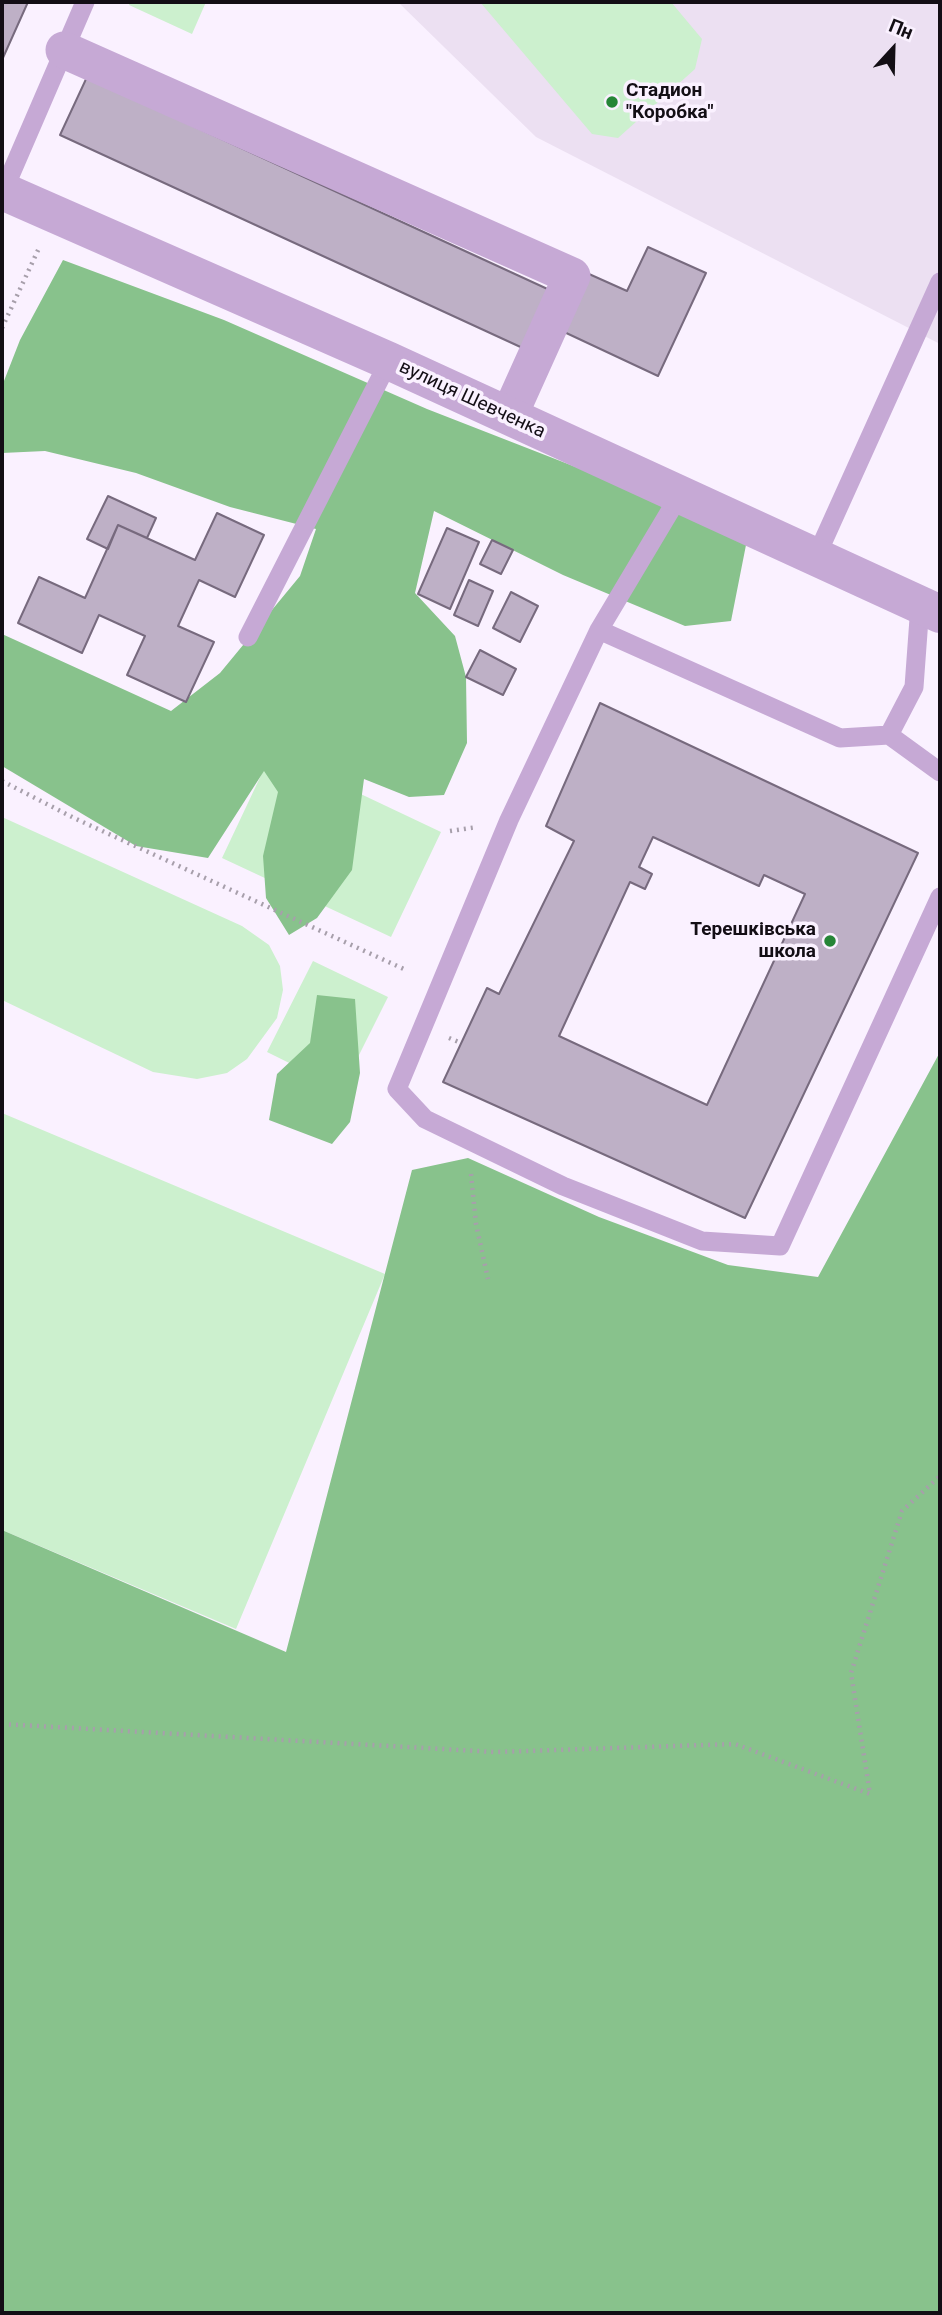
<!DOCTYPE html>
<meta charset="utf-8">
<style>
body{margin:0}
#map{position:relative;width:942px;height:2315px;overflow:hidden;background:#faf1ff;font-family:Roboto,sans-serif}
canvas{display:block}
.frame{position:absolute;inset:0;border:4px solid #130e15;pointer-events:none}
.north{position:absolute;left:858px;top:14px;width:70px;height:70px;-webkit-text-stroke:5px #faf1ff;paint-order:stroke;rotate:22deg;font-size:19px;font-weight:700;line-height:28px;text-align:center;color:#130e15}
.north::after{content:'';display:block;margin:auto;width:24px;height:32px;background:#130e15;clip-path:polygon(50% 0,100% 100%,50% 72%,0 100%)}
</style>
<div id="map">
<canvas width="942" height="2315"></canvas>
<div class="frame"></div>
<div class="north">Пн</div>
</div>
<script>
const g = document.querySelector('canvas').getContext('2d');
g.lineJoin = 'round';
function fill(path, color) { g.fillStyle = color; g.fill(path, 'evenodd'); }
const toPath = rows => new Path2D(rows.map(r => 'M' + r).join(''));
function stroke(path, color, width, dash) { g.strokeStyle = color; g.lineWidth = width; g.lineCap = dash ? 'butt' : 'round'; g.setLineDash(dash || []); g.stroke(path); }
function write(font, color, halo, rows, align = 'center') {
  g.font = font + ' Roboto,sans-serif'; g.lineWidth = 7; g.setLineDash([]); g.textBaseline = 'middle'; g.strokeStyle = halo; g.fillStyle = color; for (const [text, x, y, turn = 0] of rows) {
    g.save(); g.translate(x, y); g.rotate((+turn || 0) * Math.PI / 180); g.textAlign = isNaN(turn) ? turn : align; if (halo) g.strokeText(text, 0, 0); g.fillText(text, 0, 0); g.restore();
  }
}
fill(toPath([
 [398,2,940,2,940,344,536,137]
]), '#ece0f2');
fill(toPath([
 [130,2,206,2,192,34,129,5],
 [480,2,671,2,702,39,695,69,618,138,592,134],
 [272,752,441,832,391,937,222,858],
 [2,817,242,926,269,945,280,966,283,990,277,1018,247,1059,227,1073,197,1079,153,1072,2,1000],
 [313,961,388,997,342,1089,267,1052],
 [2,1113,385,1274,236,1629,2,1530]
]), '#ccf0ce');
fill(toPath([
 [63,260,224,320,427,409,604,478,746,545,731,621,685,626,563,575,434,511,415,593,455,636,466,677,467,743,444,795,409,797,364,779,352,870,317,918,289,935,266,898,263,856,278,792,264,771,208,858,136,846,2,766,2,634,171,711,220,673,300,576,316,529,230,507,136,473,45,451,2,453,2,386,20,340],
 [317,995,355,999,360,1073,350,1122,332,1144,269,1120,277,1074,310,1043],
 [940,1052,940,2313,2,2313,2,1530,286,1652,412,1170,468,1158,599,1217,728,1265,818,1277]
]), '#88c28c');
const building = toPath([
 [2,2,28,2,2,60,2,2],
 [87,77,554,292,527,350,60,135,87,77],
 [648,247,706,273,658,376,562,331,589,274,627,291,648,247],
 [108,496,156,518,147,538,118,525,108,549,87,539,108,496],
 [217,513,264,535,235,597,199,580,178,626,214,642,186,702,127,675,145,636,99,615,82,653,18,623,39,577,85,598,118,525,195,560,217,513],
 [447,528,479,542,450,609,418,594,447,528],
 [492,540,513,550,501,574,480,564,492,540],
 [469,580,493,591,478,626,454,615,469,580],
 [511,592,538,606,520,642,493,628,511,592],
 [480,650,516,669,503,695,466,677,480,650],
 [600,703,918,853,745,1218,443,1082,487,988,499,994,574,841,546,826,600,703],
 [653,837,759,886,764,875,805,894,707,1105,559,1036,630,882,645,889,652,874,639,867,653,837]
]);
fill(building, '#beb0c6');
stroke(building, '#776a7e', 2);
stroke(toPath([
 [2,328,39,248],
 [2,781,74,818,406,970],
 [450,831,477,827],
 [449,1038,461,1043],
 [471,1174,476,1224,488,1279],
 [2,1724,495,1752,735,1744,870,1794,851,1673,902,1511,940,1476]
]), '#a79fab', 4.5, [2, 5]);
stroke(toPath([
 [3,192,85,2],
 [679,496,599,630,509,820,397,1089,425,1119,563,1186,702,1241,780,1246,940,897],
 [816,557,940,282],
 [920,605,914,687,889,735,940,772],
 [599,630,840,738,889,735],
 [248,637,389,361]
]), '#c6a9d5', 19);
stroke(toPath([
 [64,50,572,276,509,416]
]), '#c6a9d5', 37);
stroke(toPath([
 [2,191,389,361,940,614]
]), '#c6a9d5', 38);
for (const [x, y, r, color] of [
 [612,102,7,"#268537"],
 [830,941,7,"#268537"]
]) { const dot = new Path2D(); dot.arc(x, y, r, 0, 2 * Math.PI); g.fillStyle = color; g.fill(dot); stroke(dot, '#faf1ff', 2.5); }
write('bold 19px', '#130e15', '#faf1ff', [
 ["Стадион",626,91],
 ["\"Коробка\"",626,113],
 ["Терешківська",816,930,"right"],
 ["школа",816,952,"right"]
], 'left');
write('19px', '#130e15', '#faf1ff', [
 ["вулиця Шевченка",472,400,25]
]);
</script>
